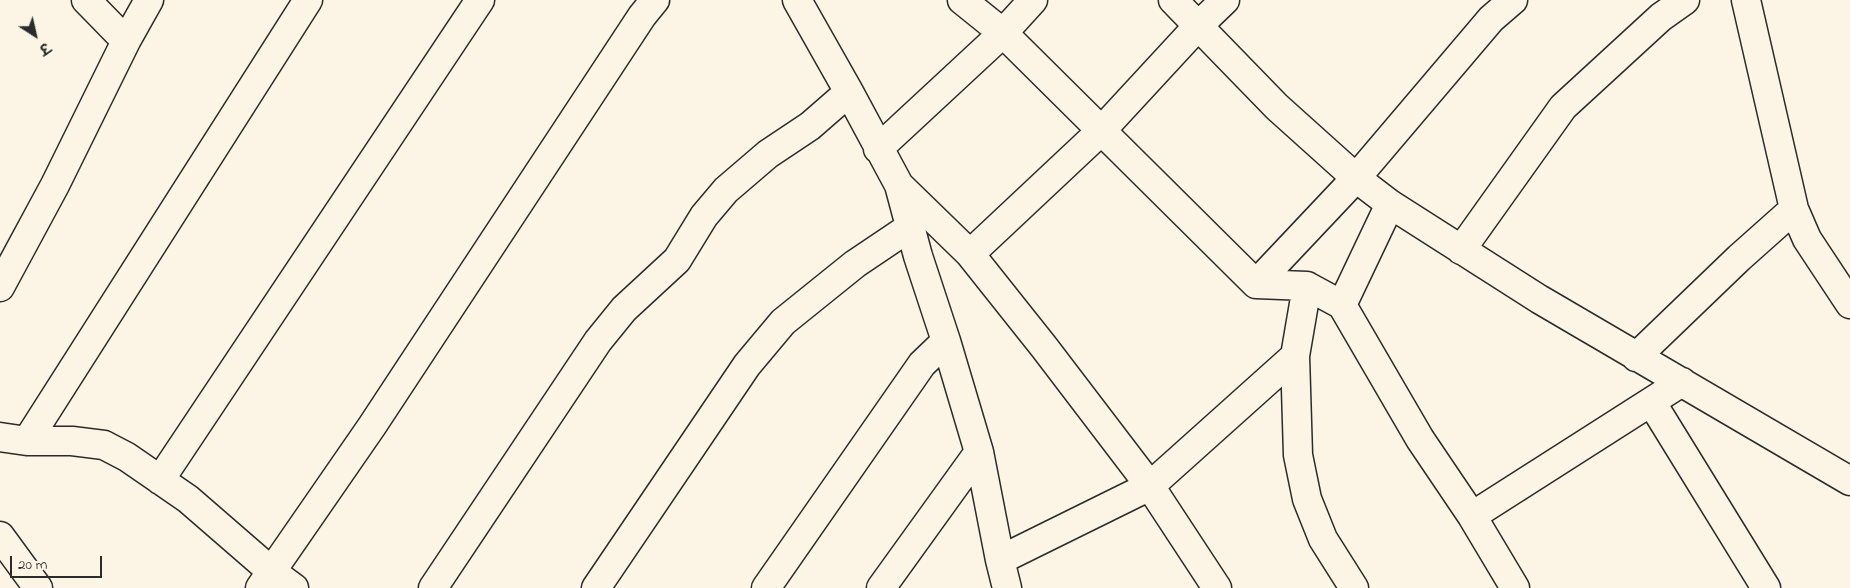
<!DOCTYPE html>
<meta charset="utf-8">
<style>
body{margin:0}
#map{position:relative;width:1850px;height:588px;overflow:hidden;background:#fcf5e5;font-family:"Indie Flower","Playpen Sans Deva",sans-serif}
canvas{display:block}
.north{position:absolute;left:10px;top:10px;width:50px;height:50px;-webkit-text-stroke:4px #fcf5e5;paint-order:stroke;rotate:145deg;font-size:14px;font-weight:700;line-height:20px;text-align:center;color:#2b2b2b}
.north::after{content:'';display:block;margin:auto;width:18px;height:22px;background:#2b2b2b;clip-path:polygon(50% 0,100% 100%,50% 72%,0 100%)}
.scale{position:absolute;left:10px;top:556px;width:92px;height:22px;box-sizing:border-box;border:2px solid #2b2b2b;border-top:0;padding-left:6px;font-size:15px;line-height:18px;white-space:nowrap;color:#2b2b2b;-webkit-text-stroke:4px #fcf5e5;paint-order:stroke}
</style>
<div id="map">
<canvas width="1850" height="588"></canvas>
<div class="north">उ</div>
<div class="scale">20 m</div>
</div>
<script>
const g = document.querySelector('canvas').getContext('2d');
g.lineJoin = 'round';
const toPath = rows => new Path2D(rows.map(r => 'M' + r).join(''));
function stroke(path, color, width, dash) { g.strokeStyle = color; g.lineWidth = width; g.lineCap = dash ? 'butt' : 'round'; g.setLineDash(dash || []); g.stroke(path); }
const minor = toPath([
 [86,0,126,41],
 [797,0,849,92,899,185,918,256,946,341,979,452,1000,560,1007,588],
 [962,0,1003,33,1256,284,1307,286,1342,305,1390,204],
 [1173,0,1277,107,1356,178,1390,204,1539,299,1850,481],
 [1746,0,1794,209,1807,239,1850,304],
 [878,149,1003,33,1033,0],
 [899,185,970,254,1044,347,1150,486,1217,588],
 [1461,250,1563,107,1661,17,1685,0],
 [970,254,1101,131,1198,26,1225,0],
 [1256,284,1356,178,1491,19,1513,0],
 [0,287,55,185,126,41,149,0],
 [1342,305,1420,439,1472,516,1515,588],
 [1295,356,1298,455,1307,499,1323,539,1354,588],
 [1636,357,1739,258,1794,209],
 [1652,403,1766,588],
 [0,437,27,441,72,441,104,445,127,457,188,499,271,571,294,588],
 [27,441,308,0],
 [160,480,480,0],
 [1472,516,1682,382],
 [0,536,38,588],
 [1000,560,1150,486,1295,356,1307,286],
 [260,588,372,426,642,16,655,0],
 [433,588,598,341,624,309,677,260,704,216,726,190,768,154,810,126,849,92],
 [596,588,747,365,783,322,855,264,910,227],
 [766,588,922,364,946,341],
 [881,588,979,452]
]);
stroke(minor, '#2b2b2b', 31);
stroke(minor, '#fcf5e5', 28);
</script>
